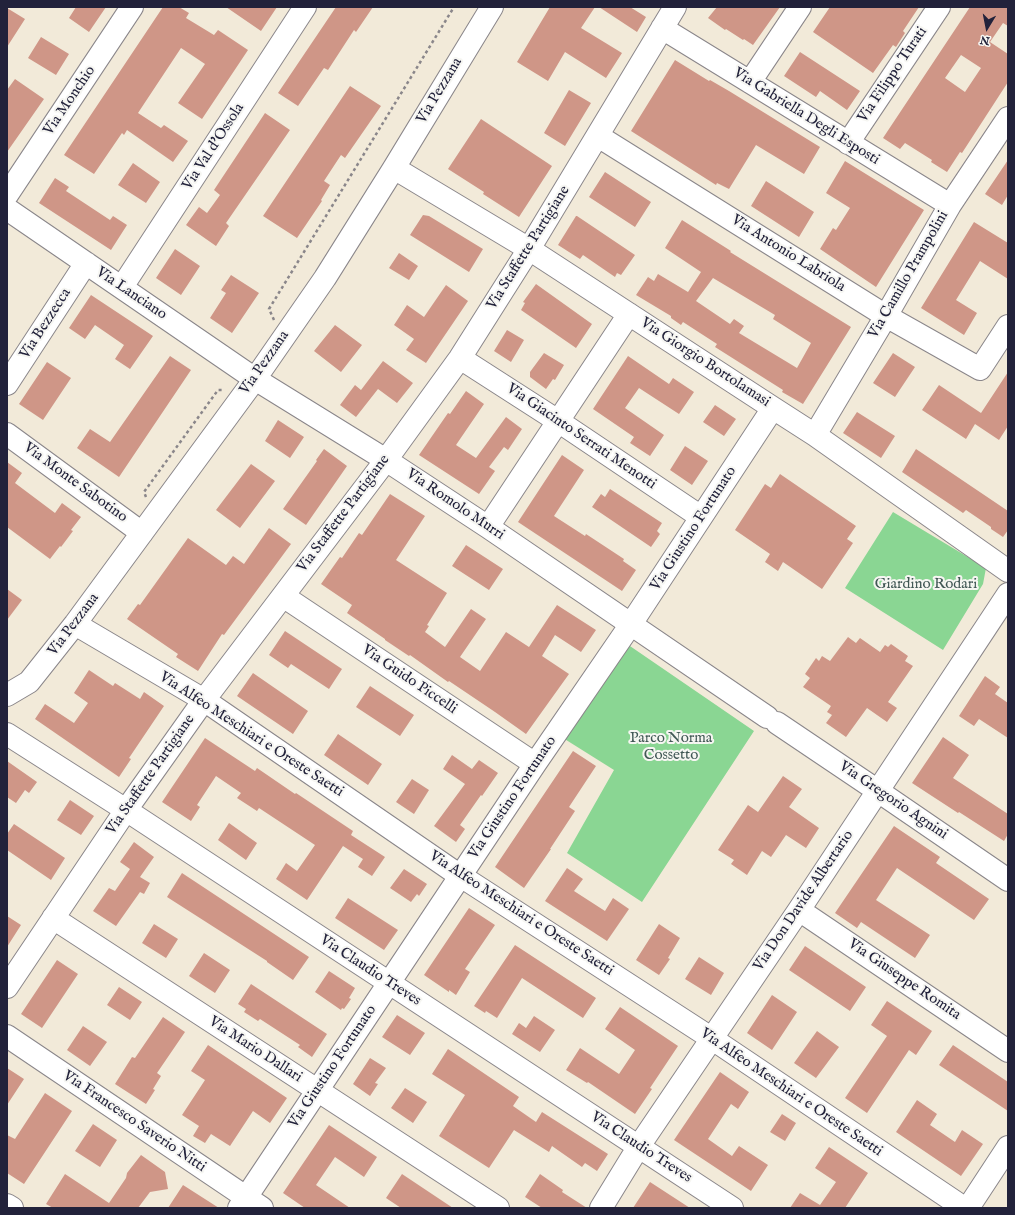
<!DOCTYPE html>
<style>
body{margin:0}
#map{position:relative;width:1015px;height:1215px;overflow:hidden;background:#f2ead9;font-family:"IM FELL English",serif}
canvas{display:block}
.frame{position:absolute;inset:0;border:8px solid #22223b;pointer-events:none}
.north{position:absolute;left:967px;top:8px;width:40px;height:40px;-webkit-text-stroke:3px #f6f6f2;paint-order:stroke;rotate:190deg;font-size:11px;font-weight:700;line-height:16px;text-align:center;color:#22223b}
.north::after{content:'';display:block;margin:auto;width:14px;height:18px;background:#22223b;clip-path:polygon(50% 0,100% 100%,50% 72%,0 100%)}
</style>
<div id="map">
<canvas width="1015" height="1215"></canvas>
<div class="frame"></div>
<div class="north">N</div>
</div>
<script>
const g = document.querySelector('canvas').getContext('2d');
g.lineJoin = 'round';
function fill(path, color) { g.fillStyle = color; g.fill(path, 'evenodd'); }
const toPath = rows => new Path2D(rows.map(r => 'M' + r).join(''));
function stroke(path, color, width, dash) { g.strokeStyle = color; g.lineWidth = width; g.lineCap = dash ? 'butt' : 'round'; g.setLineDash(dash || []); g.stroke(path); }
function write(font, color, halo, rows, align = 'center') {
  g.font = font + ' "IM FELL English",serif'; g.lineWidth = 4; g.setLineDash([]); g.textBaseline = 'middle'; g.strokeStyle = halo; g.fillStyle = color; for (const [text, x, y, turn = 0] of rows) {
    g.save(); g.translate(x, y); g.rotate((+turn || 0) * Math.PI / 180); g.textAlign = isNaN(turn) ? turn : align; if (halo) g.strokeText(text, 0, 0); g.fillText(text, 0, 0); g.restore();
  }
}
fill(toPath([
 [893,512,986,568,983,584,943,650,845,588],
 [627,644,754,731,642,902,567,853,614,770,563,738]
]), '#8ad693');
fill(toPath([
 [76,7,106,7,89,32,69,18],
 [163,7,179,7,189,13,186,18,214,35,218,30,248,50,202,119,178,103,205,64,181,48,138,113,161,128,164,125,188,141,173,162,127,130,124,135,122,133,94,174,64,155],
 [226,7,277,7,261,31],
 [336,7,373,7,356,32,354,30,328,70,324,68,298,106,278,93],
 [550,7,595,7,581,28,622,53,606,78,565,52,548,81,517,62],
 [599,7,630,7,646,17,637,32],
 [717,7,780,7,753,45,744,39,743,40,726,29,725,30,708,18],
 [830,7,919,7,903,31,905,33,896,47,893,45,873,73,813,32],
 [970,7,1008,7,1008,26,1003,23,990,42,1008,54,1008,82,962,153,960,152,947,172,931,162,932,160,905,143,900,149,883,138],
 [961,55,981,68,965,92,945,78],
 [7,8,25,19,7,47],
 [41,37,69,54,56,75,28,58],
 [800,52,860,91,847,110,820,91,816,97,784,76],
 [675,60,709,81,710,80,729,91,820,147,804,174,756,145,729,189,717,183,716,185,631,131],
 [15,79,44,99,7,152,7,90],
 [350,86,381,106,345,158,341,155,324,181,330,185,321,200,322,201,297,238,263,216],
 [569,90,591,103,565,146,544,133],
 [265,113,290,130,226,223,229,226,216,246,186,225,199,207,207,213,220,195,214,190],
 [481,119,552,166,519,217,483,194,484,192,448,169],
 [1008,160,1008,195,1002,205,985,194],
 [845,161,924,210,876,287,820,249,833,228,836,230,850,208,826,193],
 [133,163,160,182,146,203,118,185],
 [605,172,651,202,635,227,589,197],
 [55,178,69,187,66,191,110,220,113,216,127,225,111,250,39,203],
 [766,181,814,212,799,237,751,206],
 [423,215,429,216,483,249,469,272,410,235],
 [576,216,577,216,635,255,621,275,617,273,615,277,583,255,580,259,558,245],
 [682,220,731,251,730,252,851,327,803,404,782,392,783,390,715,347,717,344,683,322,681,325,671,318,671,316,636,295,648,277,654,281,658,274,688,292,701,272,665,248],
 [713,278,775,315,773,319,811,343,797,368,739,333,744,326,734,319,730,324,696,301],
 [974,222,1008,243,1008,279,980,261,956,300,977,313,964,335,921,308],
 [175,249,200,266,181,295,156,278],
 [399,253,418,266,409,280,389,268],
 [231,275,259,293,232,333,210,318,226,293,221,290],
 [536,284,592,324,576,348,521,310,525,303,523,302],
 [446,285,468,301,426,363,406,350,414,339,394,325,407,305,424,317],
 [91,295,153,336,130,369,115,359,124,345,95,325,85,339,69,328],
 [335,325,362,345,341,372,314,351],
 [507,330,524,340,511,362,494,351],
 [544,353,564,365,555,380,553,379,546,389,530,377,530,372],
 [893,353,915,367,895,397,873,383],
 [170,356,191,370,119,477,77,448,90,429,110,442],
 [628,356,669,384,673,378,694,392,679,414,639,388,625,408,664,435,650,456,630,443,634,437,593,409],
 [383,361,413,383,397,403,378,389,356,417,340,405,355,385,361,390],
 [47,362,71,378,43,420,19,404],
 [1008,372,1008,426,999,440,975,424,966,439,922,410,939,385,981,413],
 [466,391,484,404,456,445,476,458,506,417,522,429,508,450,504,447,489,467,495,471,479,494,419,455,448,413,450,414],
 [715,405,736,419,724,436,703,422],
 [857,412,895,436,881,458,843,433],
 [278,420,304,437,290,458,265,441],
 [685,446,708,461,692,485,670,470],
 [324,449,347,466,306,525,283,509,317,461,316,460],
 [916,449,1008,511,1008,530,1003,537,991,529,991,527,966,510,963,513,902,472],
 [562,455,584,470,554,516,585,536,586,534,624,559,623,561,636,570,622,591,518,522],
 [7,462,22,473,15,483,55,513,62,503,81,517,71,530,73,531,61,547,60,546,50,559,7,527],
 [251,464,275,481,240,528,216,510],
 [780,474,856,526,847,539,853,543,822,589,783,562,778,571,765,562,770,554,735,530,765,484,771,488],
 [610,489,662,523,657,531,660,534,651,547,592,507,601,494,605,497],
 [390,494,425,516,396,560,447,593,427,625,429,626,425,632,445,647,471,609,486,619,460,657,480,671,506,632,529,647,557,605,596,630,581,652,555,635,542,656,569,674,526,734,495,712,449,681,448,682,410,655,409,656,385,640,385,639,347,613,352,605,321,584,340,557,342,558,359,533,362,535],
 [269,528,291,544,224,635,222,634,198,671,176,657,178,654,127,619,138,604,140,605,188,538,226,565,233,556,244,564],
 [466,545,503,569,489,590,452,566],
 [7,589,22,600,7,620],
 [285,631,342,669,329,689,291,664,288,668,269,655],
 [848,637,856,643,860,638,880,652,885,645,888,647,891,644,908,656,905,661,913,666,888,702,897,708,887,722,867,708,846,737,826,723,832,715,827,712,831,706,803,687,810,678,805,674,816,658,819,661,822,656,830,661],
 [89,670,113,686,115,683,140,699,144,692,164,706,129,758,131,759,119,777,35,719,45,704,74,723,88,703,74,693],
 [253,673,308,711,293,734,237,696],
 [985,676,1000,687,995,694,1008,703,1008,738,979,719,974,726,959,716],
 [370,686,414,715,400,736,356,707],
 [338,734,382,764,368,785,324,755],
 [943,737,969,755,953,778,1008,814,1008,834,1004,841,959,812,958,813,912,783],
 [205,738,255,771,257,768,295,794,296,793,353,831,351,835,385,857,372,876,358,867,363,859,343,846,307,900,276,879,286,863,297,871,315,845,259,808,257,811,237,798,241,793,216,776,197,805,200,807,191,821,162,802],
 [573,751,596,766,569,807,575,811,550,849,551,849,524,888,495,867],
 [452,755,472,769,479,760,498,773,482,796,481,795,460,825,465,829,456,842,434,826,465,784,443,769],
 [7,761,37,782,29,793,25,790,16,803,7,797],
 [783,776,802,789,789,807,819,828,806,848,786,835,771,857,762,851,747,875,731,864,734,860,718,850,748,805,758,812],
 [412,779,429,790,414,814,396,802],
 [70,800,94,816,81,835,57,820],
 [229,823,257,843,246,860,218,840],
 [14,824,65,858,51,880,7,850,7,834],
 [894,826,940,857,936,863,989,899,974,920,897,868,876,900,930,935,915,958,861,922,857,928,835,913],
 [134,842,154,857,140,877,150,883,144,894,140,892,116,926,93,911,109,888,115,891,130,869,120,862],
 [567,868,583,879,574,891,605,911,613,898,629,909,607,941,545,901],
 [404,869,427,884,419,896,417,894,411,902,390,888],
 [182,873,309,957,293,980,267,962,267,961,167,897],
 [348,898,398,930,384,950,335,918],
 [469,908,495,925,465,969,470,972,456,995,449,990,449,992,424,975],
 [7,916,21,925,7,947],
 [154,924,178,939,166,958,142,943],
 [659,924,680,938,668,958,670,959,659,975,636,960],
 [515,945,596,998,583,1018,522,978,497,1018,486,1011,485,1013,474,1006],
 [805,946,866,987,850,1011,789,970],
 [204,953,230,970,215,993,189,976],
 [699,957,724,973,711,995,685,979],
 [57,960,78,974,42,1028,21,1014],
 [329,971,355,988,349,998,351,999,344,1009,342,1008,341,1010,315,992],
 [251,984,327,1034,312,1057,298,1047,300,1045,260,1019,258,1021,244,1012,246,1009,238,1004],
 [119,987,142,1002,130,1020,107,1005],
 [772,995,797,1012,772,1050,747,1033],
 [887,1001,932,1031,916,1055,909,1050,867,1113,845,1098,887,1036,871,1025],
 [620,1007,678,1046,650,1088,652,1089,635,1114,588,1082,587,1083,566,1070,580,1048,619,1074,635,1050,605,1029],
 [397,1015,425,1033,410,1055,382,1037],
 [534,1016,555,1030,540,1052,512,1034,519,1023,526,1028],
 [163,1017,185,1032,157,1073,161,1076,153,1089,155,1090,146,1104,115,1084,132,1057,135,1058],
 [83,1026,107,1042,90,1066,67,1050],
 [817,1031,839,1047,816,1078,794,1063],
 [208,1045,287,1098,270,1123,253,1111,230,1146,211,1134,205,1143,193,1136,199,1126,182,1115,205,1080,191,1071],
 [953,1045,1008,1082,1008,1111,939,1065],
 [448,1049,519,1097,513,1106,536,1122,542,1112,608,1154,597,1171,585,1163,582,1167,552,1146,549,1152,514,1130,489,1168,439,1136,465,1095,432,1074],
 [370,1058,386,1068,375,1083,378,1084,370,1096,353,1084],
 [7,1068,24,1079,7,1105],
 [720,1072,749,1092,738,1109,731,1104,708,1139,732,1156,739,1146,768,1165,751,1191,674,1140],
 [405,1088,427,1102,413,1123,391,1108],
 [45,1093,72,1111,24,1184,7,1173,7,1135,15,1139],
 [917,1100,937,1114,930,1125,955,1142,962,1130,983,1144,961,1176,896,1132],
 [782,1114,796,1123,785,1141,770,1132],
 [93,1124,117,1140,100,1167,75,1151],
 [329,1125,377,1157,364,1177,335,1157,316,1185,350,1208,305,1208,283,1193],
 [829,1147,868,1173,845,1208,790,1208,800,1193,820,1205,836,1182,815,1168],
 [141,1155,165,1172,168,1189,150,1192,138,1208,53,1208,46,1204,65,1174,109,1203,126,1178,127,1173],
 [402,1174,453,1208,401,1208,386,1198],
 [540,1174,563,1190,562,1192,587,1208,542,1208,525,1197],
 [650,1182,690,1208,633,1208],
 [183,1185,219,1208,168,1208]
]), '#cf9687');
const minor = toPath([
 [662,28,950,205],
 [750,82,800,7],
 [598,136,886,316,980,369,1008,326],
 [848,143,939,7],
 [394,168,529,249,773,408,815,435,1008,571],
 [7,195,132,7],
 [7,209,255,379,386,460,488,527,767,717],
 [122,287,305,7],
 [460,358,558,421,701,517],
 [7,384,86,263],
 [7,434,142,533],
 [815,435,886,316,950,205,1008,118],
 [488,527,629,314],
 [283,596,535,764],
 [75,624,204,700,453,871,711,1038,964,1208],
 [7,695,29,682,75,624,255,379,325,278,394,168,492,7],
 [777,723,878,791,1008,880],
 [7,734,126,810,732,1208],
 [799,910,1008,1051],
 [53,918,498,1208],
 [7,987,126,810,204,700,386,460,460,358,529,249,675,7],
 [7,1036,262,1208],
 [7,1205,12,1208],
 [239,1208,535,764,631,624,773,408],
 [601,1208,639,1146,799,910,1008,594],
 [968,1208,1008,1147]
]);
stroke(minor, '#8a868a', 24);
stroke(toPath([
 [274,320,269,309,454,7],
 [146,497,144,492,218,390,224,390]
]), '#8a868a', 2.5, [3, 3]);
stroke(minor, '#fff', 22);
write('15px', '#22223b', '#f6f6f2', [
 ["Via Filippo Turati",893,75,-56],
 ["Via Pezzana",440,91,-59],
 ["Via Monchio",70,101,-56],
 ["Via Gabriella Degli Esposti",806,117,32],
 ["Via Val d'Ossola",214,147,-57],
 ["Via Staffette Partigiane",529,248,-58],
 ["Via Antonio Labriola",788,254,32],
 ["Via Camillo Prampolini",909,275,-60],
 ["Via Lanciano",131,294,34],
 ["Via Bezzecca",46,324,-57],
 ["Via Pezzana",265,363,-55],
 ["Via Giorgio Bortolamasi",705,363,33],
 ["Via Giacinto Serrati Menotti",581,437,34],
 ["Via Monte Sabotino",75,483,36],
 ["Via Romolo Murri",455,505,34],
 ["Via Staffette Partigiane",344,514,-53],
 ["Via Giustino Fortunato",694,529,-57],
 ["Via Pezzana",74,625,-53],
 ["Via Guido Piccelli",409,680,34],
 ["Via Alfeo Meschiari e Oreste Saetti",251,735,33],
 ["Via Staffette Partigiane",151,775,-55],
 ["Via Giustino Fortunato",513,798,-56],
 ["Via Gregorio Agnini",893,801,34],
 ["Via Don Davide Albertario",804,901,-56],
 ["Via Alfeo Meschiari e Oreste Saetti",521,914,33],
 ["Via Claudio Treves",370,971,33],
 ["Via Giuseppe Romita",904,980,34],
 ["Via Mario Dallari",255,1050,33],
 ["Via Giustino Fortunato",333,1067,-56],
 ["Via Alfeo Meschiari e Oreste Saetti",791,1093,34],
 ["Via Francesco Saverio Nitti",134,1122,34],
 ["Via Claudio Treves",641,1148,33]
]);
write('15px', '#415855', '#f6f6f2', [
 ["Giardino Rodari",926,585],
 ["Parco Norma",671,739],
 ["Cossetto",671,756]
]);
</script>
